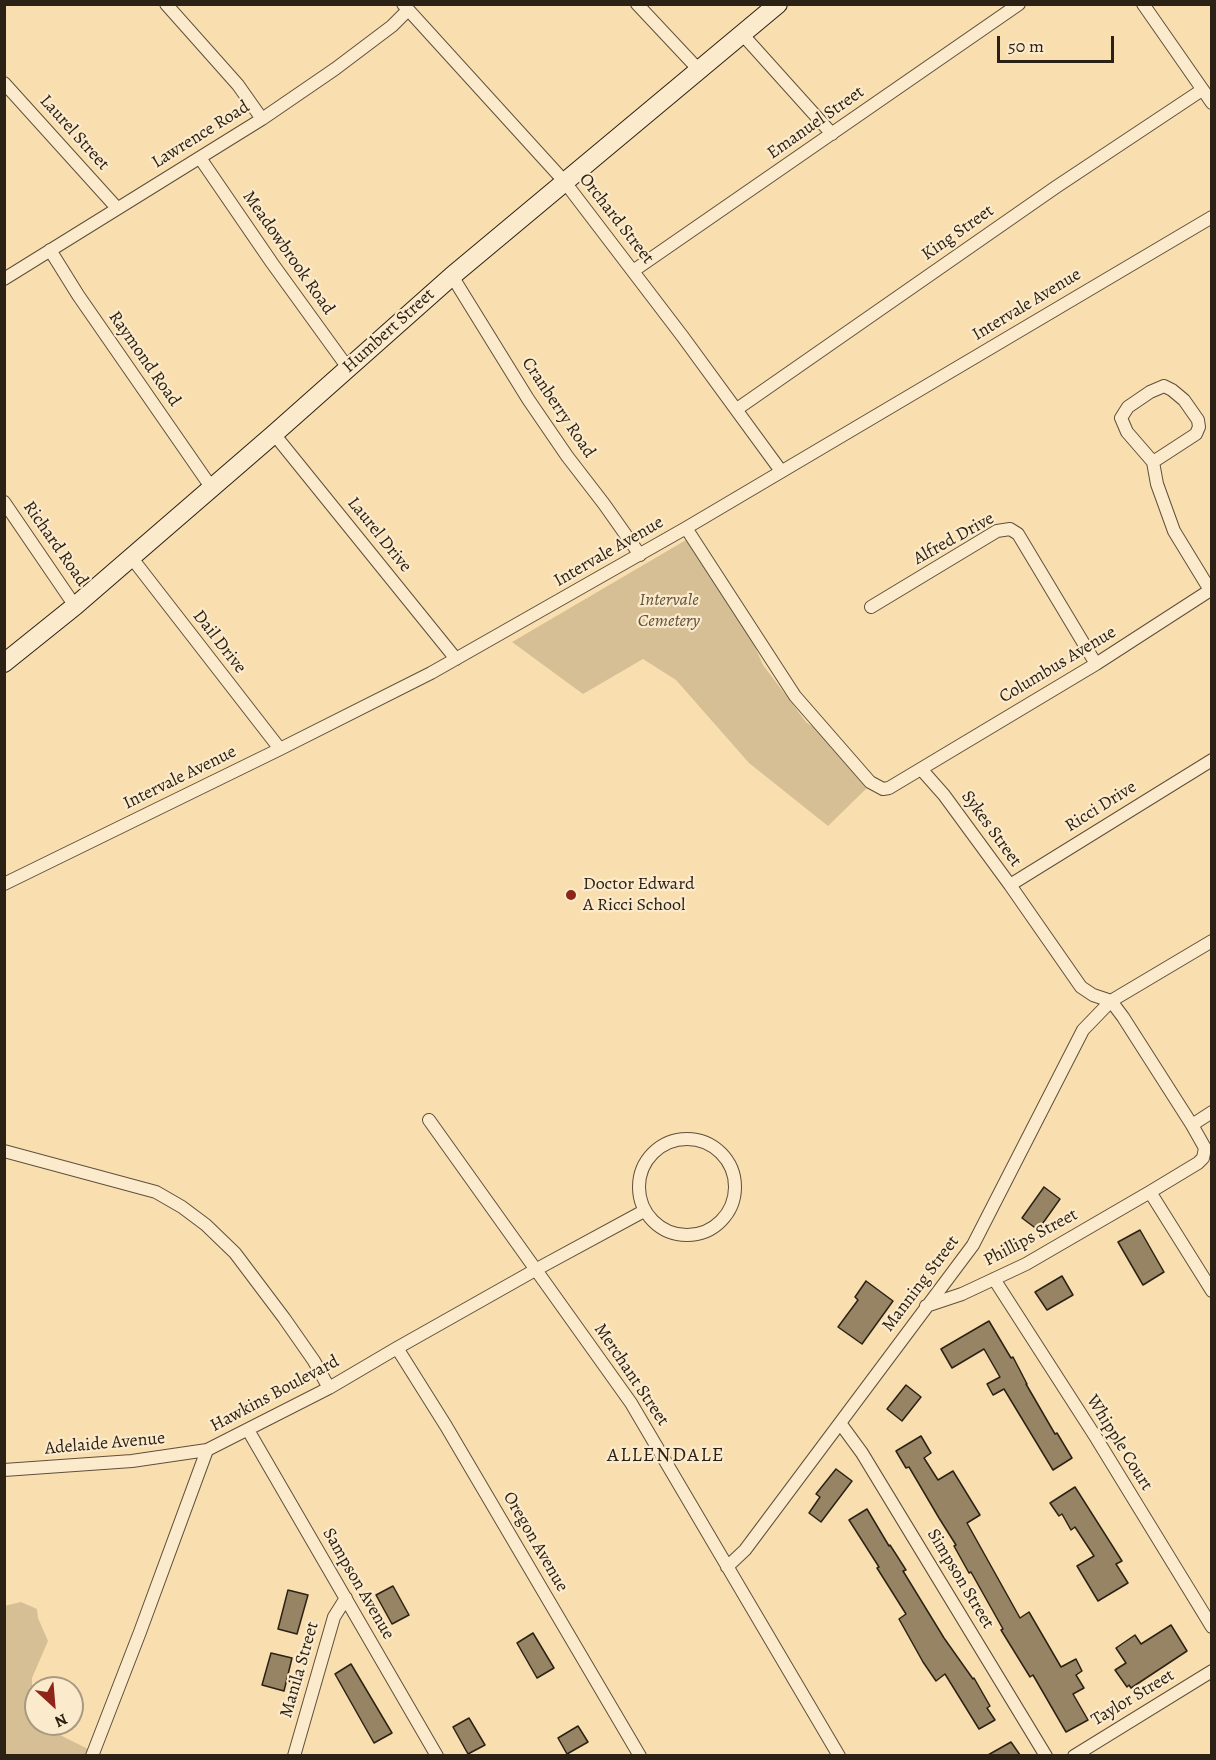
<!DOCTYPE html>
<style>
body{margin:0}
#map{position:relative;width:1216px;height:1760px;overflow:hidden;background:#f9dfb0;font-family:Alegreya,serif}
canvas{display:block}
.frame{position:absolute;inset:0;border:6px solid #2b2114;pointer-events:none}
.north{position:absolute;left:24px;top:1676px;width:60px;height:60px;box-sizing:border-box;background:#fbeacc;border:2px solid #a89a82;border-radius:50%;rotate:154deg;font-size:16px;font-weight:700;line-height:24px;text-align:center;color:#2b2114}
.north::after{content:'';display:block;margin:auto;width:21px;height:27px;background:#8f2418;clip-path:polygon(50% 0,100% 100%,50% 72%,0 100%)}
.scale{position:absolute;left:997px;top:36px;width:117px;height:27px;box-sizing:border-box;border:3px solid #2b2114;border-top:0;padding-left:8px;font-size:18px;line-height:21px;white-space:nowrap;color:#2b2114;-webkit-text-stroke:4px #fbeacc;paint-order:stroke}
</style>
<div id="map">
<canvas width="1216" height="1760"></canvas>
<div class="frame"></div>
<div class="north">N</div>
<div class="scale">50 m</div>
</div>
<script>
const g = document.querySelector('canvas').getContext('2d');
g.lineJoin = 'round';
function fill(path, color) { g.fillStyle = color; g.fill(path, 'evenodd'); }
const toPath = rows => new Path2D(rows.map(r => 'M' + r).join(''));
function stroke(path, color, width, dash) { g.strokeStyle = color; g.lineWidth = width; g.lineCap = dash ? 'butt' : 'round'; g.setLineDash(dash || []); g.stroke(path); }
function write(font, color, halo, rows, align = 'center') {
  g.font = font + ' Alegreya,serif'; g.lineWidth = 4.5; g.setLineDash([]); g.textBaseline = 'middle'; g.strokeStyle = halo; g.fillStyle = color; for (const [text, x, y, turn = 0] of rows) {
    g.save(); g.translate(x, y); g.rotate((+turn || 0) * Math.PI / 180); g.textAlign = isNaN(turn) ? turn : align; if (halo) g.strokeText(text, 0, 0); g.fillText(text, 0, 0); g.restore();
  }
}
fill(toPath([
 [686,540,751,638,763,665,806,722,821,733,867,788,828,826,749,763,676,680,643,659,583,694,512,642],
 [21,1602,37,1609,38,1618,48,1641,32,1678,32,1695,36,1707,36,1724,42,1724,42,1726,88,1749,88,1755,5,1755,4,1606]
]), '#d6bf95');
const building = toPath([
 [1044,1187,1060,1199,1038,1230,1022,1218,1044,1187],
 [1140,1230,1164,1272,1143,1285,1118,1242,1140,1230],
 [1062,1276,1073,1295,1047,1310,1035,1292,1062,1276],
 [866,1281,893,1301,862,1344,838,1327,858,1300,855,1297,866,1281],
 [989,1321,1011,1358,1013,1357,1027,1384,1026,1384,1055,1434,1057,1433,1072,1458,1053,1470,1004,1389,993,1395,987,1384,1000,1377,984,1349,952,1368,941,1349,989,1321],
 [906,1385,921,1397,902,1421,887,1409,906,1385],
 [921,1436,931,1453,924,1458,938,1480,953,1471,980,1515,967,1523,1020,1618,1029,1612,1061,1667,1076,1659,1082,1671,1076,1675,1084,1688,1073,1694,1088,1720,1066,1732,1033,1675,1030,1677,1001,1630,1003,1629,971,1572,969,1573,954,1546,956,1545,939,1518,909,1467,906,1468,896,1451,921,1436],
 [836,1469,852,1481,821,1522,809,1513,820,1497,816,1494,836,1469],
 [1075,1487,1122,1561,1116,1564,1128,1583,1098,1601,1077,1566,1094,1556,1075,1527,1071,1530,1062,1514,1059,1516,1050,1503,1075,1487],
 [867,1509,889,1546,890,1545,906,1570,903,1571,944,1638,973,1679,974,1678,990,1706,987,1708,995,1720,979,1729,945,1674,936,1681,923,1662,899,1619,906,1614,877,1568,879,1567,849,1520,867,1509],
 [393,1586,409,1615,392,1624,376,1595,393,1586],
 [288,1590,308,1595,297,1634,278,1629,288,1590],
 [1171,1625,1187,1651,1131,1688,1129,1685,1127,1687,1115,1670,1126,1663,1116,1648,1135,1635,1141,1644,1171,1625],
 [533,1633,554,1668,537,1678,517,1643,533,1633],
 [271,1653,292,1658,284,1691,262,1685,271,1653],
 [351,1664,392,1733,374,1743,335,1674,351,1664],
 [469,1718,485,1745,468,1754,453,1727,469,1718],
 [578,1726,588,1742,567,1754,558,1738,578,1726],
 [1011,1742,1020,1755,988,1755,1011,1742]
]);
fill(building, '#968465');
stroke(building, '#2b2114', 1.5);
const street = toPath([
 [166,4,238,85,262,119],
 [403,4,564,181,683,337,781,471],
 [637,4,699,70],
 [1143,4,1212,103],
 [743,35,832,134],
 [4,83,117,208],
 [200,158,272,263,348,368],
 [50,250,78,295,211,487],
 [633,271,1019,4],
 [452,276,528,399,567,456,604,504,640,555],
 [4,279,262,119,335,69,392,26,408,10],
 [1164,386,1172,390,1184,400,1198,420,1199,427,1196,434,1153,462,1127,432,1121,418,1128,407,1150,392,1164,386],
 [737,409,1056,187,1202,90],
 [274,434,456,659],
 [1153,462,1157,484,1174,531,1210,590],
 [4,502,75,606],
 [686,528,795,696,870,782,883,789,889,788,1096,664,1212,589],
 [131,557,280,749],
 [871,607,997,531,1010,529,1018,534,1096,664],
 [921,769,944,795,1010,885,1081,987,1093,995,1111,1001,1123,1017,1192,1125,1205,1148,1203,1158,1198,1163,1150,1192,1026,1264,962,1294,926,1306],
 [4,884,280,749,431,673,686,528,1212,217],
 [1010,885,1212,760],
 [429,1120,631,1403,839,1756],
 [1192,1125,1212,1112],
 '639 1187a48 48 0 1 1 96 0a48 48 0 1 1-96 0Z',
 [4,1151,156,1192,182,1207,206,1225,235,1253,284,1318,314,1361,329,1388],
 [1150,1192,1212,1291],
 [994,1279,1095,1436,1212,1627],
 [397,1348,446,1426,640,1756],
 [840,1423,862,1453,1046,1756],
 [248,1430,437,1756],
 [4,1470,132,1461,207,1450],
 [727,1567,745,1550,973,1245,1083,1030,1111,1001,1212,941],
 [92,1756,140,1632,207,1450,329,1388,397,1348,537,1269,644,1211],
 [294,1756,334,1617,346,1598],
 [1074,1756,1212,1671]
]);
const secondary = toPath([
 [4,663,75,606,274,434,452,276,778,4]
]);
stroke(street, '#5e503b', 14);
stroke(secondary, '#2b2114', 20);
stroke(street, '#fbeacc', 12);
stroke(secondary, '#fbeacc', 18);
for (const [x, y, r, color] of [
 [571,895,6,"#8f2418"]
]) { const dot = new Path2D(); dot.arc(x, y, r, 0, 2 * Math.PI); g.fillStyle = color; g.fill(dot); stroke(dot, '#fbeacc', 2); }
write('18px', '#2b2114', '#fbeacc', [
 ["Emanuel Street",816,123,-35],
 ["Laurel Street",74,133,48],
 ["Lawrence Road",201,135,-32],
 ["Orchard Street",616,219,52],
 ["King Street",958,233,-35],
 ["Meadowbrook Road",288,253,55],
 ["Intervale Avenue",1027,305,-31],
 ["Humbert Street",389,331,-42],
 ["Raymond Road",144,359,55],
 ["Cranberry Road",558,408,56],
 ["Laurel Drive",379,535,51],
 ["Alfred Drive",954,539,-29],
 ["Richard Road",55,544,55],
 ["Intervale Avenue",609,552,-30],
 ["Dail Drive",219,642,52],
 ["Columbus Avenue",1058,665,-31],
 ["Intervale Avenue",180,778,-26],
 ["Ricci Drive",1101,807,-32],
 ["Sykes Street",991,829,54],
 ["Phillips Street",1031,1238,-28],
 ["Manning Street",921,1284,-53],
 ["Merchant Street",631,1375,56],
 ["Hawkins Boulevard",275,1394,-28],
 ["Whipple Court",1119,1443,58],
 ["Adelaide Avenue",105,1444,-5],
 ["Oregon Avenue",535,1542,60],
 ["Simpson Street",960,1579,59],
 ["Sampson Avenue",358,1584,60],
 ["Manila Street",300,1670,-74],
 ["Taylor Street",1133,1698,-31]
]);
write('italic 18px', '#5e503b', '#fbeacc', [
 ["Intervale",669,601],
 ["Cemetery",669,622]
]);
write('18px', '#2b2114', '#fbeacc', [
 ["Doctor Edward",583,885],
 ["A Ricci School",583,906]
], 'left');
g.letterSpacing = '1.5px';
write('20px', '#2b2114', '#fbeacc', [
 ["ALLENDALE",666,1456]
]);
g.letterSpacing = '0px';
</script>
